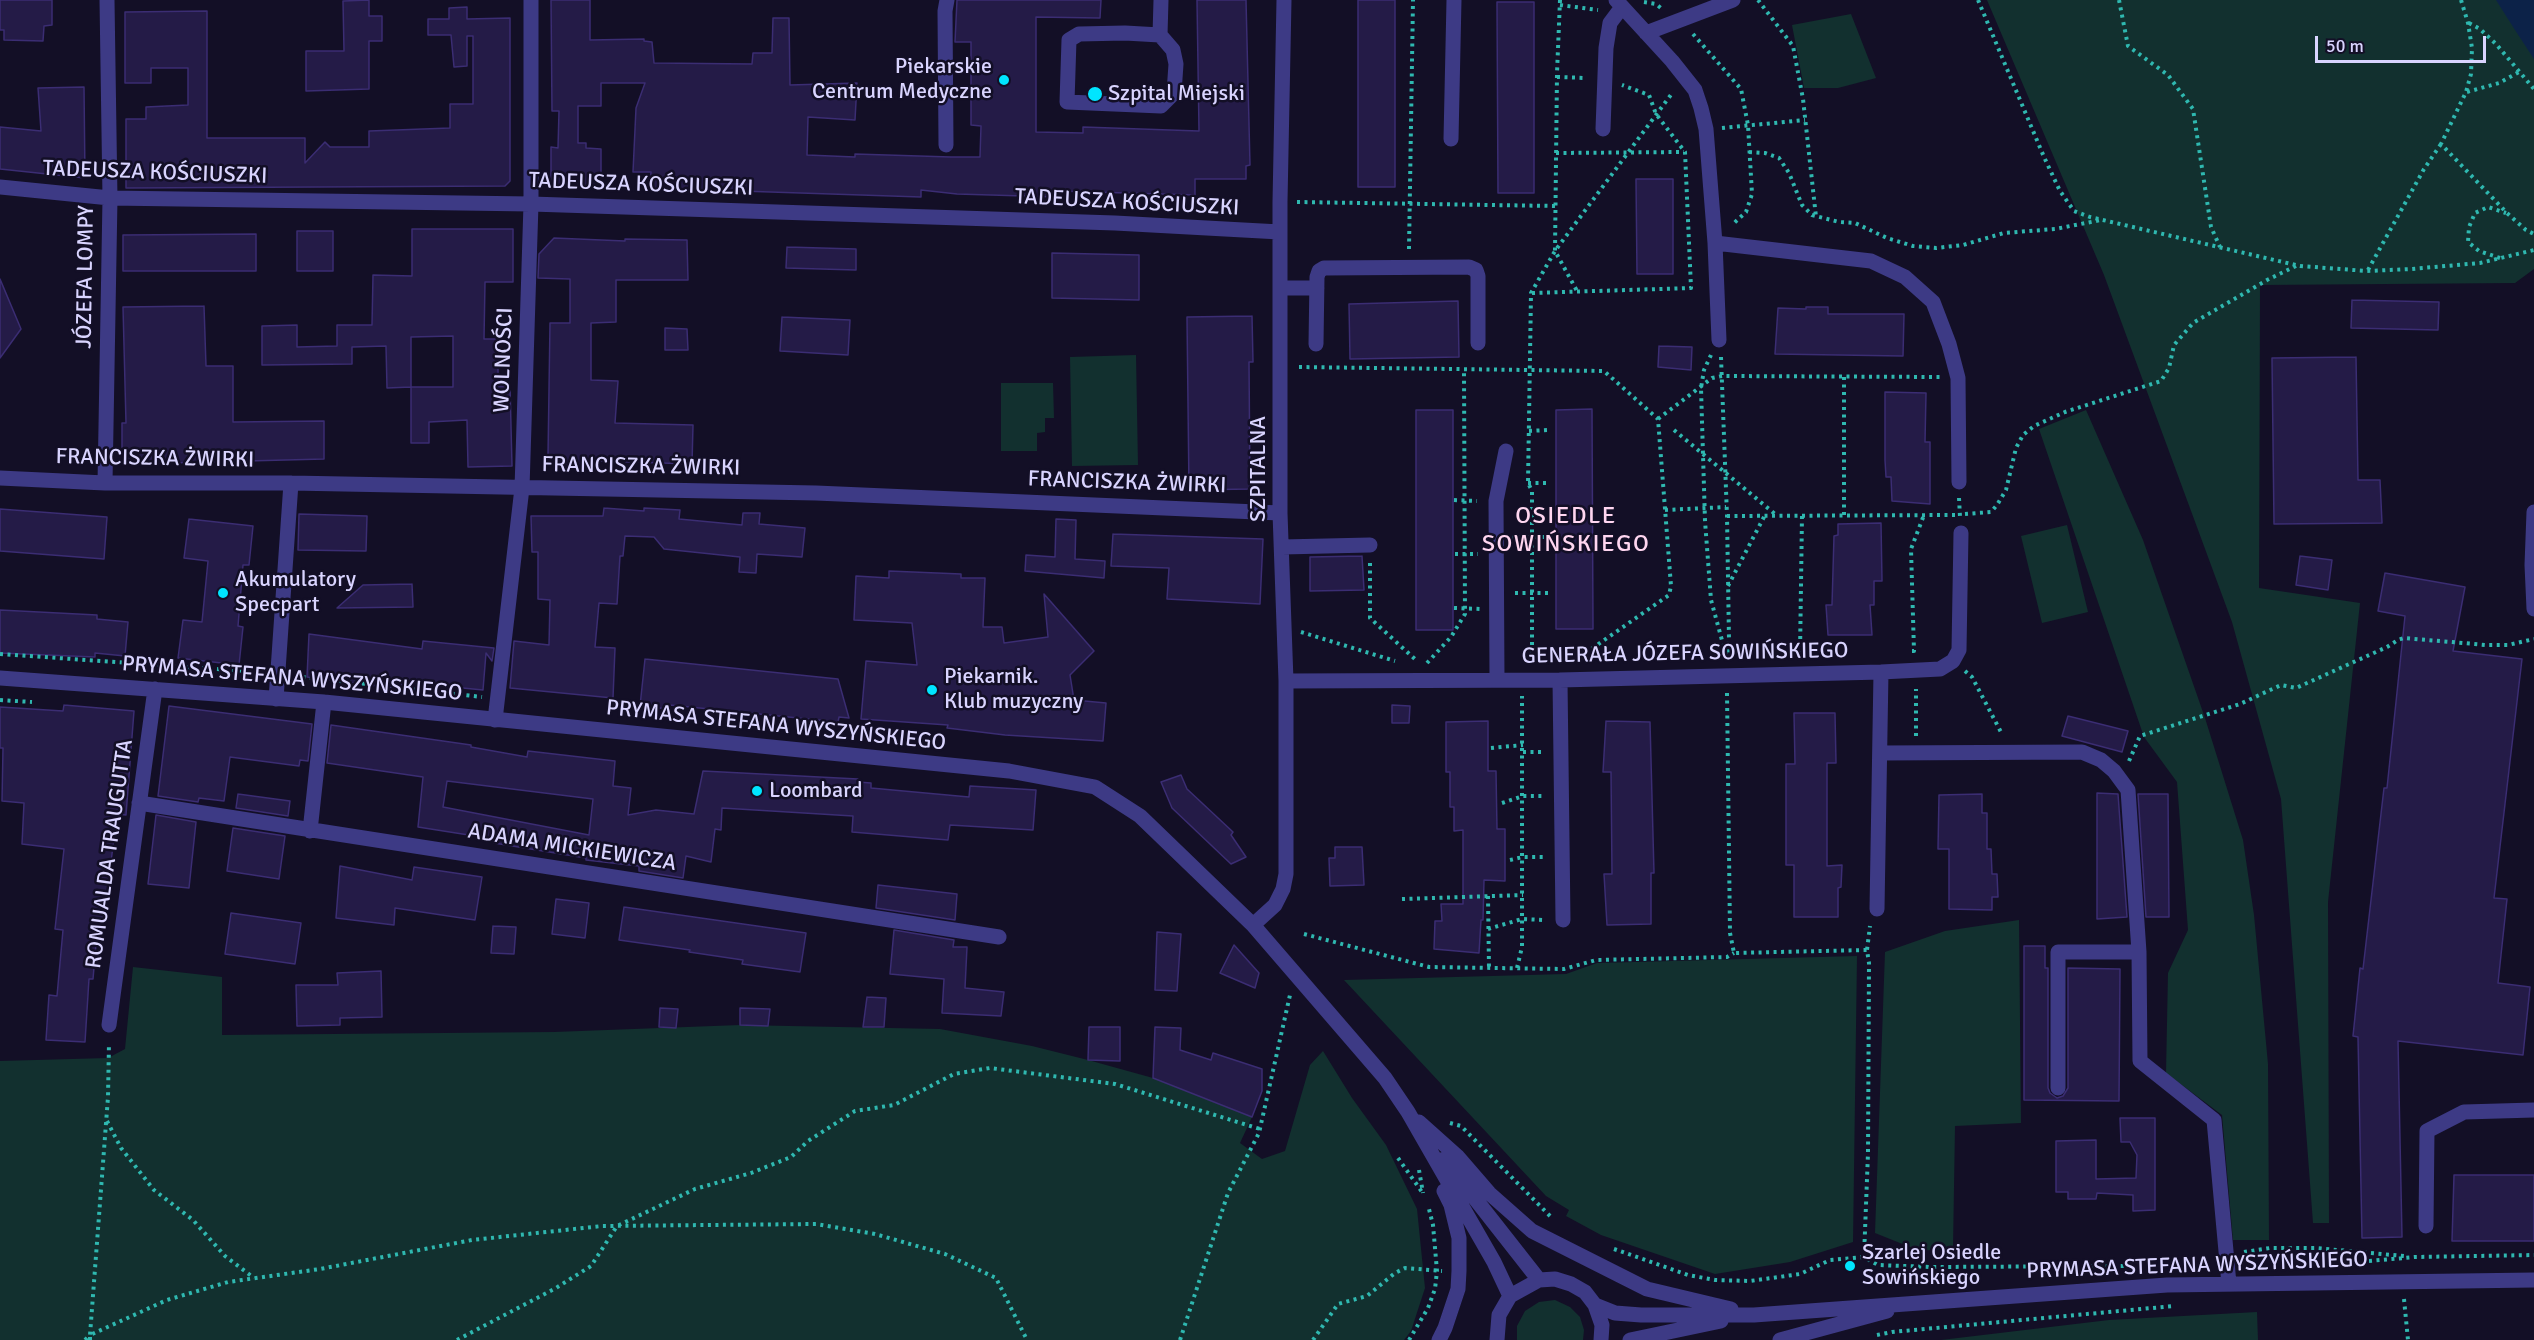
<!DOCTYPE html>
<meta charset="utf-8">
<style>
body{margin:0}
#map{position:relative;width:2534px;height:1340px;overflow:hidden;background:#130f26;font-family:Signika,sans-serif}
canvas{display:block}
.scale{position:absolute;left:2315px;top:36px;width:171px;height:27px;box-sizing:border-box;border:3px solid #d9d4ff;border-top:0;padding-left:8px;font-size:18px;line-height:21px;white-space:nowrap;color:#d9d4ff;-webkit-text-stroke:4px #130f26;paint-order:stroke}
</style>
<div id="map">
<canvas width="2534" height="1340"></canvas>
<div class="scale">50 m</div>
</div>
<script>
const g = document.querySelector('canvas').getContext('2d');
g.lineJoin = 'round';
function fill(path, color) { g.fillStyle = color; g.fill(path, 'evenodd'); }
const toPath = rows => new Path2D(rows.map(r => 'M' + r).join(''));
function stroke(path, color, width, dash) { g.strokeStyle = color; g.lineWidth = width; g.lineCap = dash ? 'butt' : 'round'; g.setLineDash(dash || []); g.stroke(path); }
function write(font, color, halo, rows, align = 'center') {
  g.font = font + ' Signika,sans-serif'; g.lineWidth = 5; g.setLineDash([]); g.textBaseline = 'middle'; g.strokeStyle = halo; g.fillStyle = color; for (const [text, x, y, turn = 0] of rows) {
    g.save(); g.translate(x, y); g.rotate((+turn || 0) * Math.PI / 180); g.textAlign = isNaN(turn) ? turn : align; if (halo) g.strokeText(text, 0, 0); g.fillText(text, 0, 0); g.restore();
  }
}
fill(toPath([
 [1987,0,2534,0,2534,269,2515,283,2260,285,2259,588,2360,603,2328,902,2329,1223,2313,1223,2281,799,2232,622,2104,275],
 [1851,14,1876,78,1838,88,1804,88,1792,25],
 [1136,355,1138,465,1072,466,1070,357],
 [1001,383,1053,383,1054,418,1045,418,1045,432,1037,433,1037,451,1001,451],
 [2086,410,2143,540,2205,718,2243,840,2254,915,2268,1064,2269,1240,2233,1240,2222,1115,2166,1073,2168,973,2188,930,2177,782,2144,737,2039,429],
 [2067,525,2088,612,2042,623,2021,536],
 [2019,920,2021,1123,1955,1126,1953,1248,1920,1251,1875,1233,1885,952,1945,931],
 [1857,956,1853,1242,1790,1262,1715,1274,1601,1235,1566,1216,1569,1210,1546,1196,1344,980,1566,974,1597,963],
 [133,967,222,977,222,1035,554,1032,740,1025,940,1029,1032,1046,1088,1060,1153,1078,1252,1117,1240,1143,1262,1159,1285,1151,1310,1065,1323,1051,1352,1098,1386,1145,1417,1209,1425,1288,1411,1331,1404,1340,0,1340,0,1061,108,1058,125,1049],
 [1555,1300,1570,1307,1580,1317,1584,1330,1583,1340,1517,1340,1517,1326,1525,1311,1539,1302],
 [2257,1312,2258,1340,1941,1340,2109,1320]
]), '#12302f');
fill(toPath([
 [2496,0,2534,0,2534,59,2515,30]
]), '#0c2248');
const building = toPath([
 [0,0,52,0,52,25,44,26,43,41,4,40,4,30,0,30,0,0],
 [369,0,369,16,382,16,382,41,369,41,369,89,306,91,306,51,344,51,343,1,369,0],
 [551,0,590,0,590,40,644,39,644,41,652,42,654,63,752,64,753,53,772,53,773,18,789,18,790,85,857,83,855,120,808,117,807,155,855,157,855,154,951,157,980,157,981,126,971,125,971,42,955,42,957,0,1101,0,1100,18,1036,17,1036,132,1083,133,1083,127,1199,131,1197,0,1246,0,1250,165,1246,166,1246,179,1195,179,1195,195,1058,191,1058,197,957,194,921,190,921,197,650,188,651,172,633,172,636,108,645,83,601,83,601,106,578,106,578,143,586,143,586,148,601,149,601,187,551,187,551,147,558,148,559,111,552,111,551,0],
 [1358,0,1395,0,1395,187,1358,187,1358,0],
 [1497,2,1534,2,1534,193,1498,193,1497,2],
 [467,7,467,19,510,18,510,181,505,186,126,188,126,119,146,119,146,107,188,105,188,68,151,68,151,83,125,83,125,12,207,11,207,138,305,138,305,163,325,142,330,147,369,147,369,131,450,128,450,104,473,104,473,36,467,36,467,66,454,67,451,35,428,35,428,19,449,19,449,8,467,7],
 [84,87,85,178,0,169,0,127,41,131,38,88,84,87],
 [1636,179,1673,179,1673,274,1637,274,1636,179],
 [412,229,513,229,513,282,485,282,484,339,498,339,498,386,510,386,512,466,468,467,467,420,429,422,429,443,411,443,411,387,387,388,386,346,352,347,352,364,262,365,262,326,297,325,297,347,337,346,337,325,372,325,373,275,412,276,412,229],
 [453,336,453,387,411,387,411,337,453,336],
 [297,231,333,231,333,271,297,271,297,231],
 [256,234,256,271,123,271,123,235,256,234],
 [554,238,625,241,625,239,687,240,688,280,616,280,616,322,591,323,591,380,618,381,615,423,693,425,692,464,599,461,599,464,554,464,548,456,550,323,570,323,570,279,538,278,539,254,554,238],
 [787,247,856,249,856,270,786,268,787,247],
 [1052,253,1139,255,1139,300,1052,298,1052,253],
 [0,279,21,329,0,358,0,279],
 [2352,300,2439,302,2438,330,2351,328,2352,300],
 [1458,301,1459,357,1350,359,1349,304,1458,301],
 [204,306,206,366,233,366,233,422,324,421,324,459,131,464,122,447,122,423,126,423,123,307,204,306],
 [1806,307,1828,307,1828,314,1904,314,1903,356,1775,354,1778,308,1806,309,1806,307],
 [1252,316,1253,362,1249,362,1250,489,1189,490,1187,317,1252,316],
 [782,317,850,320,848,355,780,351,782,317],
 [665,328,687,329,688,350,665,350,665,328],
 [1659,346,1692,347,1691,370,1658,367,1659,346],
 [2356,357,2358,480,2380,480,2382,523,2274,524,2272,358,2356,357],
 [1885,392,1926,393,1925,442,1930,442,1930,504,1892,501,1891,477,1886,477,1885,460,1885,392],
 [1592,409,1593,629,1556,629,1556,410,1592,409],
 [1416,410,1453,410,1453,630,1416,630,1416,410],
 [604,508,644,511,644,508,680,510,679,519,742,525,743,513,760,513,759,524,805,528,802,557,757,554,756,573,739,572,740,557,664,549,654,537,625,536,623,556,620,556,617,604,599,603,595,647,615,648,613,698,510,688,514,641,549,645,550,600,538,599,538,552,532,552,531,516,603,516,604,508],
 [0,509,107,517,104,559,0,551,0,509],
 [299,514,367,516,366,551,298,550,299,514],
 [189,519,253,526,249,565,243,565,238,626,243,627,239,665,178,658,183,620,202,622,208,561,184,558,189,519],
 [1056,519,1076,520,1075,559,1105,561,1104,578,1025,571,1026,555,1055,557,1056,519],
 [1881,523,1882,581,1874,581,1874,605,1870,605,1872,635,1828,635,1826,605,1832,605,1834,536,1838,535,1838,524,1881,523],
 [1113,534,1263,539,1260,604,1167,599,1169,568,1111,566,1113,534],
 [1362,556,1364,590,1310,591,1310,557,1362,556],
 [2300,556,2332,560,2328,590,2296,585,2300,556],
 [889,571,961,574,961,578,985,578,983,627,1002,627,1004,643,1048,637,1044,594,1094,651,1070,675,1074,700,1106,703,1103,741,1005,735,947,728,948,725,861,719,866,661,917,665,912,623,854,620,856,576,889,578,889,571],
 [2385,573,2465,587,2453,651,2522,659,2494,898,2507,899,2498,983,2530,987,2523,1055,2398,1041,2402,1237,2362,1238,2358,1037,2353,1036,2360,968,2363,969,2384,788,2387,788,2405,616,2378,611,2385,573],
 [412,584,413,607,337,608,363,585,412,584],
 [0,610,97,615,97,619,128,622,125,656,95,653,95,657,0,653,0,610],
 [309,634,422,649,423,641,494,648,492,661,486,653,483,690,402,682,401,689,307,677,309,634],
 [645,659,838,679,849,718,839,717,838,722,670,705,669,709,640,706,645,659],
 [64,705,134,711,126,815,117,814,102,934,97,933,93,979,89,979,85,1042,46,1040,49,995,57,996,63,930,55,929,64,849,22,844,24,803,2,801,3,748,0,748,0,707,63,711,64,705],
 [1392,705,1410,706,1409,723,1392,723,1392,705],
 [169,706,312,724,308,761,300,760,299,766,230,757,224,801,199,798,198,802,158,796,169,706],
 [1794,713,1835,713,1836,763,1827,763,1827,866,1842,865,1841,887,1838,888,1838,917,1794,917,1794,865,1786,865,1786,764,1795,764,1794,713],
 [2068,716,2128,731,2122,752,2062,736,2068,716],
 [1488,721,1488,771,1496,771,1497,829,1505,829,1505,881,1484,880,1483,920,1481,920,1479,953,1434,949,1435,921,1442,921,1441,904,1463,904,1463,830,1454,831,1454,807,1450,807,1450,772,1446,772,1446,722,1488,721],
 [1606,721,1650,722,1654,873,1651,873,1651,924,1607,925,1604,874,1612,874,1611,772,1603,772,1606,721],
 [331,725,471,745,471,747,527,757,528,751,615,761,613,786,631,788,628,815,656,810,694,814,703,771,858,779,858,782,871,783,871,788,969,797,970,786,1036,790,1033,830,950,825,948,840,852,832,853,816,722,808,721,830,715,829,711,862,686,856,683,878,639,871,639,866,586,860,586,858,494,843,494,839,418,827,423,777,327,763,331,725],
 [447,781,593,799,589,835,443,807,447,781],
 [1181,775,1187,789,1233,832,1231,835,1246,857,1231,864,1172,808,1161,782,1181,775],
 [2097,793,2118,794,2127,917,2097,919,2097,793],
 [238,794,290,801,288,816,236,808,238,794],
 [1982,794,1982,813,1987,813,1987,849,1991,849,1992,874,1997,874,1998,897,1992,897,1992,910,1949,909,1949,849,1938,849,1939,795,1982,794],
 [2138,794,2168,794,2169,917,2146,917,2138,794],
 [156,815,196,822,189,888,148,884,156,815],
 [233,828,285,836,279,879,227,871,233,828],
 [1335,847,1362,847,1364,885,1330,886,1329,858,1335,858,1335,847],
 [340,866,412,880,414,867,482,877,475,920,395,908,394,925,336,918,340,866],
 [878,885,957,894,955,920,876,908,878,885],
 [556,899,589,903,585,938,552,934,556,899],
 [624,907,806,933,800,972,742,964,743,960,689,952,690,950,619,940,624,907],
 [231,913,301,923,295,964,225,954,231,913],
 [493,926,516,927,514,954,491,953,493,926],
 [894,930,954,940,953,947,967,947,965,988,1004,992,1001,1016,942,1013,944,979,890,974,894,930],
 [1157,932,1181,934,1177,991,1155,990,1157,932],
 [1234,945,1259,973,1255,988,1220,973,1234,945],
 [2024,946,2045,946,2045,968,2048,968,2048,1088,2050,1093,2057,1098,2063,1096,2068,1088,2068,968,2120,969,2119,1101,2024,1100,2024,946],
 [381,971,382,1017,340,1018,340,1025,297,1026,296,985,338,985,337,973,381,971],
 [867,997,886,998,884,1027,863,1027,867,997],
 [660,1008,678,1009,676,1028,659,1027,660,1008],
 [740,1008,770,1009,768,1026,740,1025,740,1008],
 [1089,1027,1120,1027,1120,1061,1088,1060,1089,1027],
 [1155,1027,1181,1028,1180,1050,1211,1060,1213,1053,1262,1069,1262,1091,1252,1117,1153,1078,1155,1027],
 [2120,1118,2155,1118,2155,1210,2133,1211,2133,1195,2097,1193,2096,1199,2068,1199,2068,1192,2056,1192,2056,1141,2096,1140,2096,1179,2136,1178,2137,1155,2130,1142,2121,1142,2120,1118],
 [2454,1175,2534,1175,2534,1241,2452,1241,2454,1175]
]);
fill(building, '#241b47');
stroke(building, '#3b2d73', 1.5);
stroke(toPath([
 [1560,0,1557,73,1555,251,1577,291],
 [1758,0,1793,46,1803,99,1816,217],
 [1978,0,2044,157,2060,191,2074,211,2090,217,2300,266,2367,271,2411,269,2480,263,2534,250],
 [2119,0,2128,46,2168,75,2193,109,2211,227,2220,247],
 [2461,0,2468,23,2472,48,2471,74,2466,92,2441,144,2507,213,2526,230,2534,234],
 [1644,2,1656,4,1662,9],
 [1560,5,1598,10],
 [2469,23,2480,29,2496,44,2534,89],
 [1693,34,1741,89,1748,125,1752,194,1746,212,1732,225],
 [1557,77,1586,78],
 [2467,92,2499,83,2519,72],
 [1722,128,1805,120],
 [1749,152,1765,153,1779,158,1789,173,1802,205,1812,215,1839,222,1855,223,1887,238,1913,246,1936,248,1963,245,2004,233,2055,229,2101,220],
 [1556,153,1684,152],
 [1297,202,1556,206],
 [1409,249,1413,0],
 [2500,258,2479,251,2468,242,2469,227,2475,213,2488,207,2506,213],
 [2368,270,2424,169,2441,144],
 [1532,293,1691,288,1685,152,1656,114,1649,95,1622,85],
 [1711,355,1704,370,1701,388,1705,521,1711,600,1726,655],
 [1721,357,1727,516,1729,640,1727,659],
 [1299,367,1604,371,1658,419,1671,586,1669,595,1577,659],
 [1658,419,1712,378,1722,376,1940,377],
 [1674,430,1775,514],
 [1529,431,1547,430],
 [1528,483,1548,483],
 [1959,498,1960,517],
 [1454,500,1477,501],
 [1665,510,1726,507],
 [1965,514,1991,512,1997,505,2006,490,2016,448,2023,435,2034,426,2065,412,2161,381,2169,368,2174,345,2193,323,2267,280,2296,266],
 [1844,515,1844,375],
 [1727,516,1955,515],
 [1512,537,1548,537],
 [1455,554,1478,554],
 [1370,563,1370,618,1417,661],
 [1728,586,1765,515],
 [1515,593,1551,593],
 [1454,608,1480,609],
 [1301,632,1395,661],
 [1912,651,1914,651,1911,549,1924,515],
 [0,654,260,672],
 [1800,654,1802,515],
 [1532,660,1532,491,1528,483,1531,293,1555,251,1673,92],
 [1427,663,1451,637,1465,614,1464,370],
 [1965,671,1972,677,2002,734],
 [295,676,482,697],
 [1727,693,1730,933,1734,953,1867,950],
 [0,700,32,702],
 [1916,736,1916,689],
 [1491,748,1523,745],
 [1523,752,1542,752],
 [2129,761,2140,736,2240,704,2281,685,2296,688,2387,647,2398,640,2404,638,2486,645,2508,645,2534,639],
 [1502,803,1523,796,1543,796],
 [1510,860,1523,857,1543,857],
 [1488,896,1489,968],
 [1402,899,1523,895],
 [1488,929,1522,919,1544,920],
 [1304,934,1429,967,1564,969,1596,960,1727,957,1734,953],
 [1517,968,1522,947,1522,696],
 [107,1121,121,1148,154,1190,193,1220,225,1256,254,1278],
 [1450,1123,1461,1126,1553,1219],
 [1398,1158,1422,1192],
 [1419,1170,1423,1193],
 [1614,1249,1688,1275,1715,1280,1750,1281,1800,1274,1830,1260,1864,1257,1878,1265,1932,1267,2135,1266],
 [2244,1252,2270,1248,2315,1248,2404,1256],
 [1864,1257,1868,1153,1869,963,1867,950,1870,926],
 [2369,1261,2415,1257,2534,1255],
 [2404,1299,2408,1340],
 [1877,1335,1892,1332,2174,1306],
 [85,1340,90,1335,108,1097,109,1043],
 [90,1340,90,1335,167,1300,228,1282,320,1269,472,1240,602,1226,816,1224,875,1234,945,1254,996,1278,1027,1340],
 [457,1340,556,1288,591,1266,617,1226,695,1189,751,1173,791,1157,808,1141,855,1111,894,1105,954,1074,990,1068,1115,1084,1260,1129],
 [1180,1340,1228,1193,1259,1133,1290,995],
 [1313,1340,1338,1304,1367,1296,1395,1273,1405,1268,1442,1271],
 [1409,1340,1428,1308,1435,1289,1437,1271,1433,1225,1428,1205]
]), '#2fb8b0', 4, [3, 4.5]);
stroke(toPath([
 [1616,0,1672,61,1695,90,1701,108,1706,129,1715,243,1719,340],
 [1125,33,1160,35,1173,50,1176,64,1174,93,1161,106,1067,102,1069,40,1079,34,1125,33],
 [1646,33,1733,0],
 [1160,35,1161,0],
 [1603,129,1606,48,1610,23,1622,7],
 [1451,139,1454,0],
 [946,145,945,11,947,0],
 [0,187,110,198,531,204,1115,223,1280,232],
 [1715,243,1871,261,1905,277,1933,302,1949,344,1958,378,1959,482],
 [1281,288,1317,288],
 [1316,344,1317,277,1319,271,1324,268,1469,267,1476,270,1478,276,1478,343],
 [0,478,105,483,291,483,816,493,1280,513],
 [105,483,110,198,107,0],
 [2534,512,2532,565,2534,609],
 [1282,547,1370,545],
 [0,678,324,702,1009,771,1095,787,1140,816,1253,925,1385,1078,1408,1112,1494,1262,1510,1296],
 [1497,679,1496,501,1506,451],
 [1560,680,1563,920],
 [1286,681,1560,680,1881,672,1940,669,1953,661,1959,650,1961,533],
 [276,699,291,483],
 [495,720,522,488,531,204,531,0],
 [1881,753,2082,752,2101,760,2114,771,2128,790,2139,952,2058,952,2058,1088],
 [139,803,999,937],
 [310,831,324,702],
 [1877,909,1881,672],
 [1253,925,1275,905,1283,889,1286,874,1286,681,1280,513,1280,202,1284,0],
 [2139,952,2140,1061,2214,1120,2229,1284],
 [109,1025,155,689],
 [1419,1122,1457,1156,1489,1193,1532,1231,1647,1289,1731,1309],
 [1444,1159,1539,1280],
 [2426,1226,2427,1131,2464,1112,2534,1110],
 [1595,1305,1615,1313,1641,1315,1754,1315,2167,1285,2534,1280],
 [1439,1340,1445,1328,1458,1289,1459,1271,1459,1238,1451,1205,1444,1191],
 [1497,1340,1499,1315,1510,1296,1539,1280,1555,1279,1571,1284,1585,1292,1595,1305,1602,1325,1601,1340],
 [1630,1340,1721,1321],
 [1780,1340,1887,1311]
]), '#3d3a85', 15);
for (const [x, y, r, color] of [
 [1004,80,6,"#00e5ff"],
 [1095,94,8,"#00e5ff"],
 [223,593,6,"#00e5ff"],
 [932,690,6,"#00e5ff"],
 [757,791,6,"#00e5ff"],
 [1850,1266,6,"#00e5ff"]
]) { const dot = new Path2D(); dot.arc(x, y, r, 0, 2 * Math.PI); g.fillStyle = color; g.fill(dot); stroke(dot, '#130f26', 2); }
write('22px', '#d9d4ff', '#130f26', [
 ["Piekarskie",992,67,"right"],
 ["Centrum Medyczne",992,92,"right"],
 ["Szpital Miejski",1108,94],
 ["Akumulatory",235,580],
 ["Specpart",235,605],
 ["Piekarnik.",944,677],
 ["Klub muzyczny",944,702],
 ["Loombard",769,791],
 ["Szarlej Osiedle",1862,1253],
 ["Sowińskiego",1862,1278]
], 'left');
write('22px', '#d9d4ff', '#130f26', [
 ["TADEUSZA KOŚCIUSZKI",155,173,2],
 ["TADEUSZA KOŚCIUSZKI",641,185,2],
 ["TADEUSZA KOŚCIUSZKI",1127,203,3],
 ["JÓZEFA LOMPY",86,277,-89],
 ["WOLNOŚCI",504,360,-88],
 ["FRANCISZKA ŻWIRKI",155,459,1],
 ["FRANCISZKA ŻWIRKI",641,467,1],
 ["SZPITALNA",1259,469,-90],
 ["FRANCISZKA ŻWIRKI",1127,483,2],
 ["GENERAŁA JÓZEFA SOWIŃSKIEGO",1685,654,-1],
 ["PRYMASA STEFANA WYSZYŃSKIEGO",292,679,5],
 ["PRYMASA STEFANA WYSZYŃSKIEGO",776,726,6],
 ["ADAMA MICKIEWICZA",572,848,9],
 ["ROMUALDA TRAUGUTTA",110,854,-82],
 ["PRYMASA STEFANA WYSZYŃSKIEGO",2197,1266,-2]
]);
g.letterSpacing = '1.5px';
write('24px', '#ffd6f0', '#130f26', [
 ["OSIEDLE",1566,517],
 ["SOWIŃSKIEGO",1566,545]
]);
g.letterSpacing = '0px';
</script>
